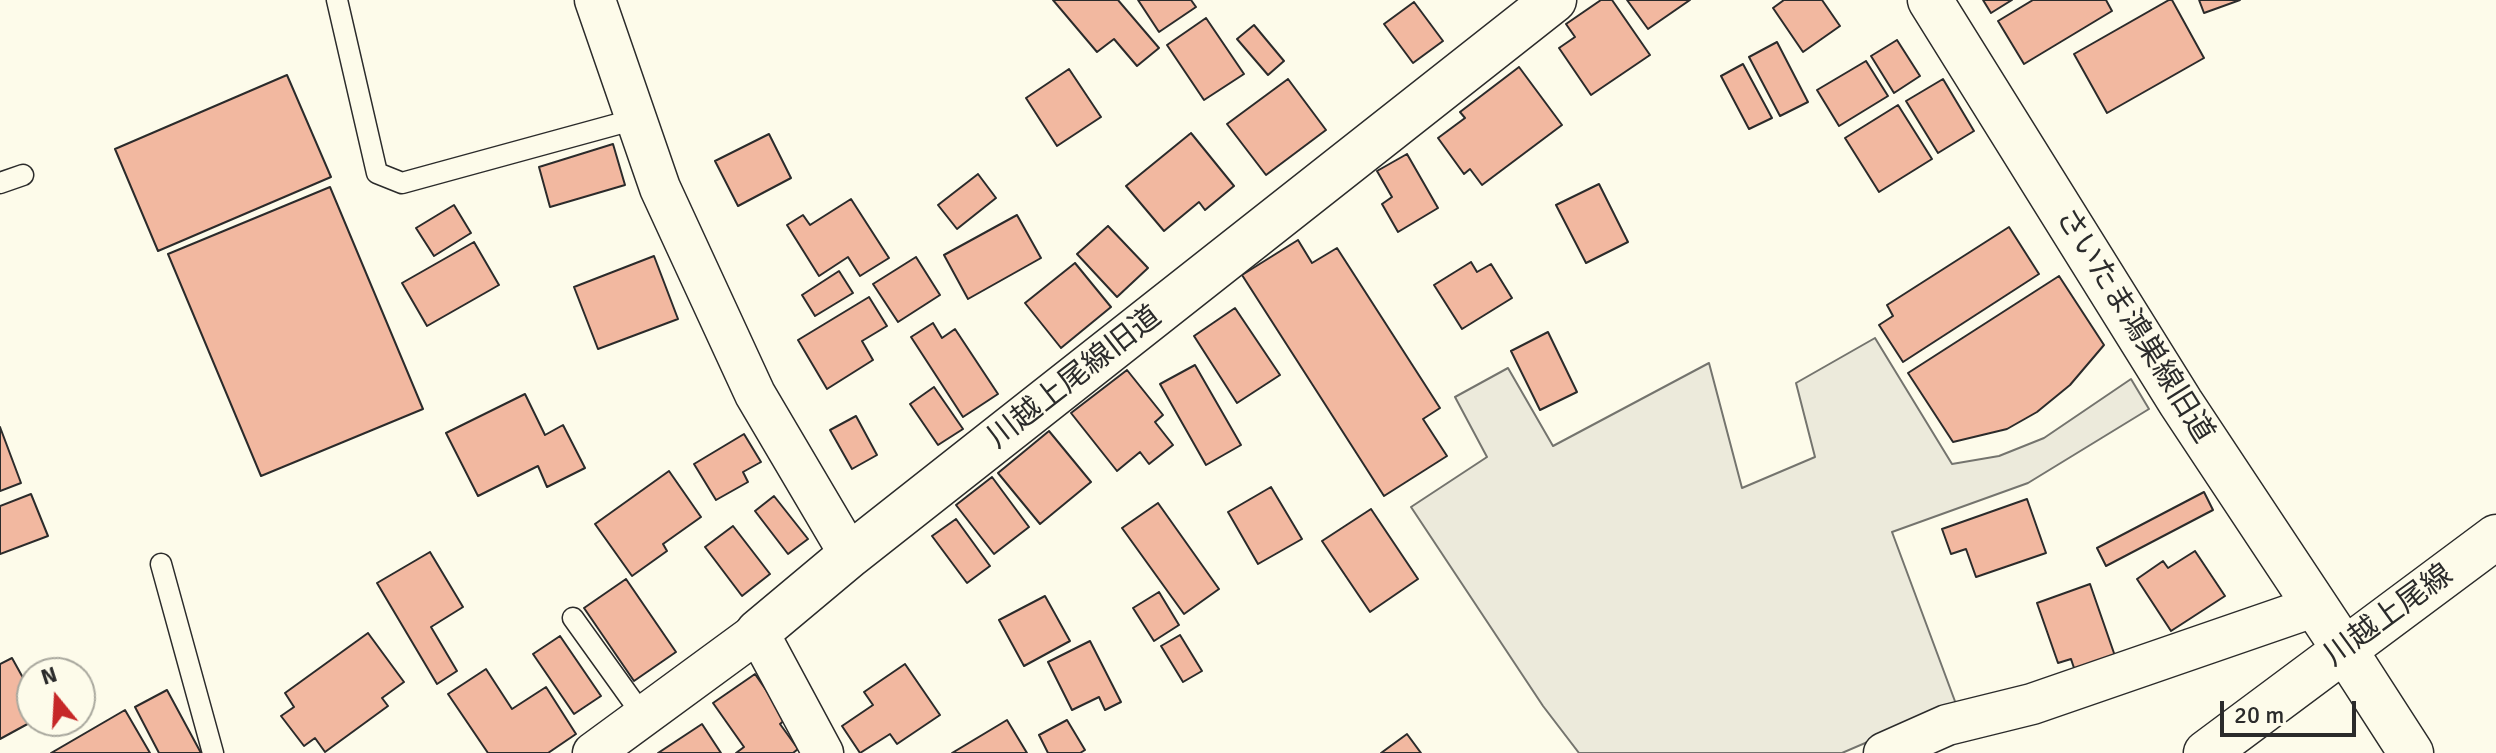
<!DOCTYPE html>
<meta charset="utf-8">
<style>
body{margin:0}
#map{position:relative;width:2496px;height:753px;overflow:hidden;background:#fdfbea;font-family:Signika,sans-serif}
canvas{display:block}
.north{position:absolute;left:16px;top:657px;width:80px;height:80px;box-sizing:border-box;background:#fdfbea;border:2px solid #a9a89e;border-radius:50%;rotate:342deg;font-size:22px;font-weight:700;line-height:32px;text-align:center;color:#2b2b2b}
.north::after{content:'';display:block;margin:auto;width:28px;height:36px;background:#c62828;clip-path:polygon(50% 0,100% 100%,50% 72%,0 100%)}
.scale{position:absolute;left:2220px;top:701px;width:136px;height:36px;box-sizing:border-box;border:4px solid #2b2b2b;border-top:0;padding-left:10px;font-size:24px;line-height:28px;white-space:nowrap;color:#2b2b2b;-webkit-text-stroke:6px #fdfbea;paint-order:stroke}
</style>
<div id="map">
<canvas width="2496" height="753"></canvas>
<div class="north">N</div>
<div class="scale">20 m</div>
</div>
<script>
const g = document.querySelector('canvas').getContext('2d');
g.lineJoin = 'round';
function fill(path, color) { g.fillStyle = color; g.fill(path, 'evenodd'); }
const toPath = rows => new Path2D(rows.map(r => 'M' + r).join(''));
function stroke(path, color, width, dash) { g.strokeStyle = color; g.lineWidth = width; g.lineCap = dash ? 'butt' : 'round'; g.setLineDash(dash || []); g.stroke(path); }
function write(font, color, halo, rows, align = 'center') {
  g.font = font + ' Signika,"Noto Sans JP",sans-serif'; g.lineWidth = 6; g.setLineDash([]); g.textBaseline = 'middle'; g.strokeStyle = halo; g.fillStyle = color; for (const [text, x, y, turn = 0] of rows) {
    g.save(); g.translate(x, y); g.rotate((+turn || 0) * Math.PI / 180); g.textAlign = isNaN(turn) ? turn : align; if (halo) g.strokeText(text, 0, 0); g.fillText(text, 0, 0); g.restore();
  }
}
const parking = toPath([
 [1875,338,1952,464,1999,456,2044,438,2131,379,2149,409,2028,483,1892,532,1956,704,1842,753,1579,753,1543,706,1411,507,1487,457,1455,397,1508,368,1553,446,1709,363,1742,488,1815,457,1796,383,1875,338]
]);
fill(parking, '#eceadb');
stroke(parking, '#74746e', 2);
const building = toPath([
 [1053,0,1118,0,1159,48,1137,66,1114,39,1097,52,1053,0],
 [1138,0,1191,0,1196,7,1159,32,1138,0],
 [1601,0,1612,0,1650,55,1591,95,1559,48,1575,37,1566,24,1601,0],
 [1627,0,1690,0,1648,29,1627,0],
 [1784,0,1822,0,1840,26,1803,52,1773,8,1784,0],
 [1983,0,2012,0,1991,13,1983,0],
 [2033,0,2106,0,2112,11,2024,64,1998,21,2033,0],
 [2169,0,2172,0,2204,58,2107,113,2074,54,2169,0],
 [2199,0,2240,0,2204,13,2199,0],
 [1414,2,1443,41,1413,63,1384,24,1414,2],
 [1206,18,1244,74,1204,100,1167,45,1206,18],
 [1254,25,1284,61,1268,75,1237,39,1254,25],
 [1897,40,1920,76,1894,93,1871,56,1897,40],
 [1777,42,1808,102,1780,116,1749,57,1777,42],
 [1866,61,1888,96,1839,126,1817,90,1866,61],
 [1743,64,1772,118,1749,129,1721,76,1743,64],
 [1519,67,1562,125,1482,185,1470,169,1464,174,1438,138,1465,118,1460,112,1519,67],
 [1069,69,1101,117,1057,146,1026,98,1069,69],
 [287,75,331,177,158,251,115,149,287,75],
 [1288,79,1326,130,1266,175,1227,124,1288,79],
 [1943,79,1974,131,1938,153,1906,101,1943,79],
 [1898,105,1932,159,1879,192,1845,138,1898,105],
 [1191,133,1234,186,1205,210,1199,202,1164,231,1126,186,1191,133],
 [769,134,791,178,738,206,715,161,769,134],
 [613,144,625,185,550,207,539,167,613,144],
 [1407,154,1438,208,1398,232,1382,204,1392,197,1377,171,1407,154],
 [978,174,996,198,957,229,938,205,978,174],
 [1599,184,1628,242,1586,263,1556,205,1599,184],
 [330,187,423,409,261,476,168,254,330,187],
 [851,199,889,258,860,276,848,257,819,276,787,225,803,215,810,225,851,199],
 [454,205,471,233,434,256,416,228,454,205],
 [1017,215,1041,258,968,299,944,255,1017,215],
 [1108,226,1148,268,1117,297,1077,254,1108,226],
 [2009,227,2039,274,1903,362,1879,325,1893,316,1887,305,2009,227],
 [1298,240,1312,263,1337,248,1440,408,1423,419,1447,456,1384,496,1242,275,1298,240],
 [474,242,499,285,427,326,402,283,474,242],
 [654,256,678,319,598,349,574,287,654,256],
 [916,257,940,295,898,322,873,284,916,257],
 [1471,262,1477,272,1491,264,1512,298,1462,329,1434,285,1471,262],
 [1075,263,1111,307,1061,348,1025,303,1075,263],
 [839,271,853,293,815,316,802,295,839,271],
 [2059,276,2104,345,2070,385,2037,412,2007,429,1953,442,1908,373,2059,276],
 [869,297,887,326,862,341,873,360,827,389,798,340,869,297],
 [1235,308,1280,375,1237,403,1194,336,1235,308],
 [933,323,942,338,955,329,998,394,963,417,911,337,933,323],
 [1548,332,1577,392,1540,410,1511,351,1548,332],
 [1195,365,1241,445,1206,465,1160,384,1195,365],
 [1127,370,1163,415,1155,422,1173,445,1149,464,1140,452,1117,471,1071,413,1127,370],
 [934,387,963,429,938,445,910,404,934,387],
 [525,394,545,435,563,425,585,468,547,487,538,466,478,496,446,433,525,394],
 [856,416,877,455,852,469,830,430,856,416],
 [0,427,21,483,0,491,0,427],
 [1049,431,1091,482,1040,524,998,473,1049,431],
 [744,434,761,462,743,472,748,482,716,500,694,464,744,434],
 [669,471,701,517,663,544,667,551,632,576,595,524,669,471],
 [992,477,1029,527,994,554,956,505,992,477],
 [1271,487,1302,539,1258,564,1228,512,1271,487],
 [2204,492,2213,510,2106,566,2097,548,2204,492],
 [31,494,48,536,0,554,0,506,31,494],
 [774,496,808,539,788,554,755,511,774,496],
 [2027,499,2046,553,1976,577,1966,549,1951,554,1942,529,2027,499],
 [1158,503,1219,589,1184,614,1122,528,1158,503],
 [1371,509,1418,579,1370,612,1322,541,1371,509],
 [956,519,990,566,967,583,932,536,956,519],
 [733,526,770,574,742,596,705,547,733,526],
 [2195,551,2225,596,2171,631,2137,579,2163,561,2168,568,2195,551],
 [430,552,463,607,431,627,457,671,437,684,377,583,430,552],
 [626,579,676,652,634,681,584,608,626,579],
 [2090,584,2115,656,2075,671,2071,659,2058,663,2037,603,2090,584],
 [1159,592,1179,625,1154,641,1133,608,1159,592],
 [1045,596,1070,641,1024,666,999,620,1045,596],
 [368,633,404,682,382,698,388,706,325,752,315,738,304,746,281,716,294,707,285,693,368,633],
 [1180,635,1202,671,1183,682,1161,646,1180,635],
 [560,636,601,696,574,714,533,654,560,636],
 [1090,641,1121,702,1105,710,1099,697,1072,710,1048,662,1090,641],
 [12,658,32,694,33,721,0,739,0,664,12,658],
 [905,664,940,715,897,744,890,734,860,753,842,726,873,705,864,692,905,664],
 [486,669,512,709,546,687,576,734,548,753,488,753,448,694,486,669],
 [755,674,786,719,780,724,798,749,793,753,736,753,744,747,713,703,755,674],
 [167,690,201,753,159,753,135,707,167,690],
 [125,710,150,753,51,753,125,710],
 [1007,720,1027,753,952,753,1007,720],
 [1067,720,1085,750,1080,753,1048,753,1039,735,1067,720],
 [702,724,721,753,658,753,702,724],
 [1407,734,1421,753,1381,753,1407,734]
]);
fill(building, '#f2b8a0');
stroke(building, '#2b2b2b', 2);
const lane = toPath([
 [337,0,377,173,402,183,636,119],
 [0,183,23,175],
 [161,564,213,753],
 [573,618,644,717]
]);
const street = toPath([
 [595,0,660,188,755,394,850,555],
 [593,753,758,632,823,753],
 [1884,753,1947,725,2032,704,2316,606]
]);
const secondary = toPath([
 [1930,0,2181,403,2344,649],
 [758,632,850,555,1554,0]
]);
const primary = toPath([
 [2344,649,2411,753],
 [2206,753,2496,537]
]);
stroke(lane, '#2b2b2b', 23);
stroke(street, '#2b2b2b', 43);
stroke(secondary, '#2b2b2b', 47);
stroke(primary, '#2b2b2b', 47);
stroke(lane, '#fdfbea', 20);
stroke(street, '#fdfbea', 40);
stroke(secondary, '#fdfbea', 44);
stroke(primary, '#fdfbea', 44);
write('30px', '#2b2b2b', '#fdfbea', [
 ["さいたま鴻巣線旧道",2134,326,58],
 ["川越上尾線旧道",1075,378,-38],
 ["川越上尾線",2389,616,-36]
]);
</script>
